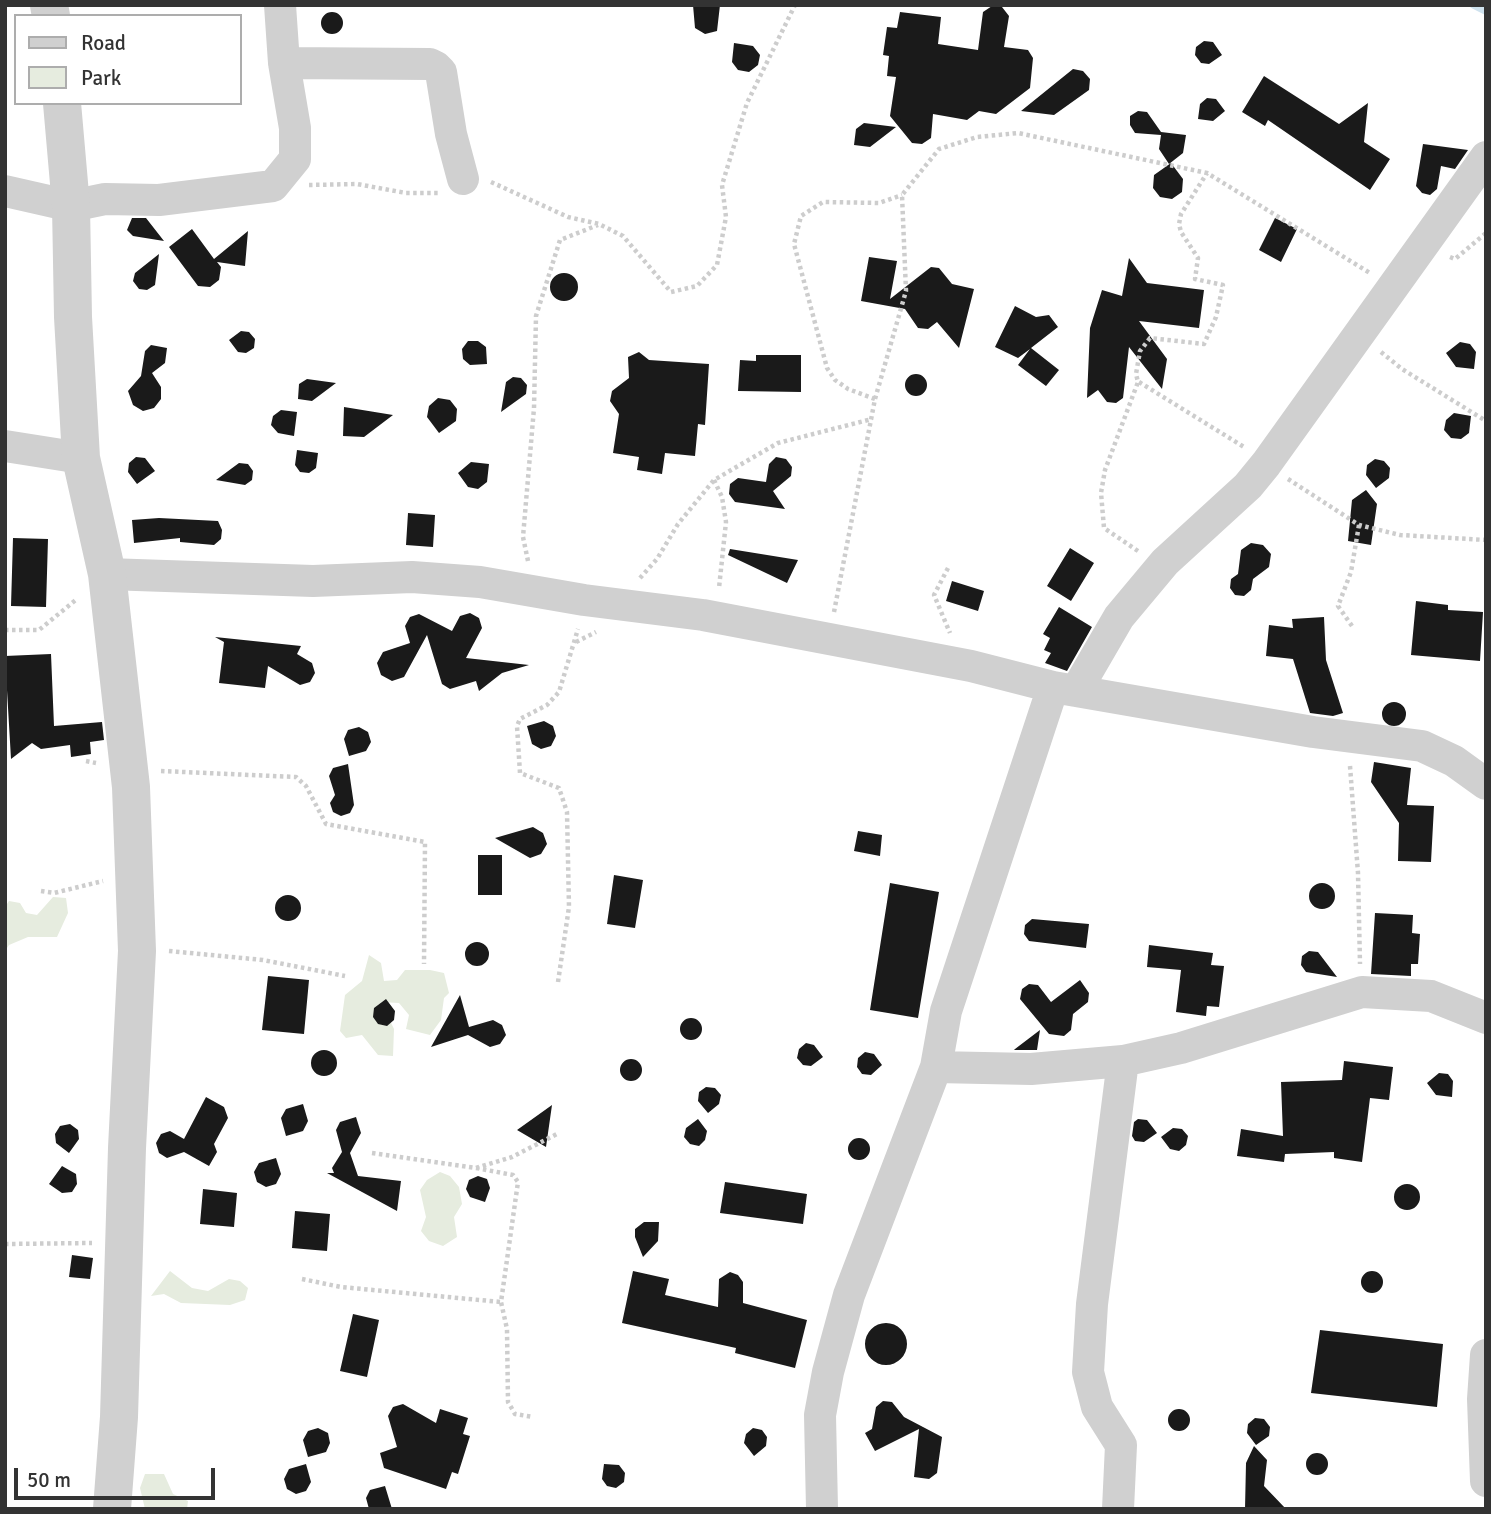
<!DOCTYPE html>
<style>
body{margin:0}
#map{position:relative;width:1491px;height:1514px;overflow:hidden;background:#fff;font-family:Signika,sans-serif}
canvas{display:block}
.frame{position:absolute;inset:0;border:7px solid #333;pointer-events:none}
.legend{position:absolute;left:14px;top:14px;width:228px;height:91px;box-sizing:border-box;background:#fff;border:2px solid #adadad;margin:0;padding:9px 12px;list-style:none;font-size:21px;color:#333}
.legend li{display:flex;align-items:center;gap:14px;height:35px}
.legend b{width:35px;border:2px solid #adadad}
.scale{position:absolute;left:14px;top:1468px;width:201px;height:32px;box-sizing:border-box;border:4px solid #333;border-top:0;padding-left:9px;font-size:21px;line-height:24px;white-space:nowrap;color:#333;-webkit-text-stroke:5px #fff;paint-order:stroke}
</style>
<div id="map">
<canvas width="1491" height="1514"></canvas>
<div class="frame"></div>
<ul class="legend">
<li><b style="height:9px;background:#d0d0d0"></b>Road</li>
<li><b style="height:19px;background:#e6ecdf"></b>Park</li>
</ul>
<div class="scale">50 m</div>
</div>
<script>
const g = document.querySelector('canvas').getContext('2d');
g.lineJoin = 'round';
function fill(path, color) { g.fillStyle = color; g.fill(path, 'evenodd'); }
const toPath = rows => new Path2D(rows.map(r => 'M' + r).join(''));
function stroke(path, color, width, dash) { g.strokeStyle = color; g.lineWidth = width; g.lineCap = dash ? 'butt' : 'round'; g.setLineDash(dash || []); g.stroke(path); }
fill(toPath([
 [53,897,66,898,68,913,57,937,28,937,9,945,5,951,5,907,9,901,20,903,26,913,37,915],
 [369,955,381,963,384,981,397,980,405,970,430,970,444,973,449,993,444,998,441,1020,430,1035,406,1029,409,1015,399,1003,381,1002,394,1029,393,1056,378,1055,362,1035,346,1038,340,1031,345,995,362,981],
 [440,1172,450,1176,459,1187,462,1204,454,1217,457,1237,443,1246,429,1241,421,1231,426,1217,420,1190,427,1180],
 [170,1271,192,1288,208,1291,229,1279,240,1281,248,1288,245,1300,230,1305,181,1303,164,1294,151,1296],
 [145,1474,164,1474,173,1494,188,1501,187,1509,145,1509,140,1488]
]), '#e6ecdf');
stroke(toPath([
 [1474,5,1486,11]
]), '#cfe2ee', 8);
fill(toPath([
 [693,5,720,5,717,31,705,34,695,28],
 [992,6,1002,7,1009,16,1004,47,1028,50,1033,58,1030,88,996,114,979,111,967,120,933,114,931,138,922,144,912,143,890,116,896,77,887,76,889,56,883,55,887,27,897,28,900,12,941,17,938,44,978,50,983,12],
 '321 23a11 11 0 1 1 22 0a11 11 0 1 1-22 0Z',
 [1204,41,1213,42,1222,55,1209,64,1201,63,1195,55,1196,47],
 [734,43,753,46,760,55,758,65,749,72,738,70,732,62],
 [1073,69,1083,71,1090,79,1089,90,1054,115,1021,111],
 [1264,76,1339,124,1368,103,1364,142,1390,159,1370,190,1268,120,1265,126,1242,112],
 [1207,98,1216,99,1225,111,1213,121,1198,119,1200,104],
 [1138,111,1147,112,1161,132,1186,135,1183,153,1169,164,1159,149,1161,135,1135,133,1130,125,1130,116],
 [864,123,896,127,870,147,854,145,856,129],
 [1423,144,1468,150,1455,169,1441,166,1437,189,1430,195,1422,193,1416,186],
 [1171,163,1183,179,1182,192,1172,199,1160,197,1153,188,1154,175],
 [132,218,146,218,164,241,133,236,127,230],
 [1275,218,1297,229,1281,262,1259,250],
 [192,229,214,259,248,231,245,266,217,262,221,267,219,280,210,287,198,286,169,247],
 [159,254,155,285,147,290,139,289,133,281,135,273],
 [869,257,897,261,890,299,931,267,939,268,952,284,974,289,959,348,937,322,928,329,918,328,905,309,861,301],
 [1129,258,1147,283,1204,290,1199,328,1139,321,1167,359,1162,389,1129,347,1123,398,1116,403,1107,402,1098,390,1087,398,1090,328,1102,290,1122,296],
 '550 287a14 14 0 1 1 28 0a14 14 0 1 1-28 0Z',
 [1015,306,1036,317,1049,315,1058,327,1031,348,1059,370,1046,386,1018,365,1030,349,1018,358,995,347],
 [241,331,249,332,255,339,254,348,246,353,238,352,229,340],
 [468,341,478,341,486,347,487,364,470,365,463,359,462,349],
 [1460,342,1470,344,1476,352,1474,369,1456,367,1446,353],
 [151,345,167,348,165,363,152,373,161,387,161,399,154,408,143,411,133,405,128,391,141,376,145,351],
 [639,352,649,360,709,364,705,425,698,424,695,456,665,453,662,474,637,470,639,457,613,453,619,414,610,401,612,391,629,378,628,357],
 [756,355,801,355,801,392,738,391,740,360,756,361],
 '905 385a11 11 0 1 1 22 0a11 11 0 1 1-22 0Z',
 [513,377,521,378,527,385,526,394,501,412,506,382],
 [307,379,336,383,312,401,298,399,299,384],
 [438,398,450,400,457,409,456,421,439,433,427,417,429,406],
 [344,407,393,415,364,437,343,436],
 [281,410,297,412,294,436,278,433,271,425,273,416],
 [1454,413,1471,416,1469,433,1461,439,1451,438,1444,430,1446,420],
 [297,450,318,453,316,468,309,473,300,472,295,465],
 [136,457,145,458,155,471,137,484,128,472,129,463],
 [776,457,786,459,792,467,791,476,773,491,785,509,735,502,729,494,730,484,738,478,766,482,769,464],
 [1375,459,1384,461,1390,468,1389,478,1376,488,1366,475,1367,465],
 [471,462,489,464,487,482,478,489,468,487,458,473],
 [239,463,248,464,253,471,252,480,245,485,216,480],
 [1366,490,1377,504,1371,545,1348,541,1352,500],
 [408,513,435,515,433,547,406,545],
 [159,518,218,521,222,530,221,539,214,545,180,542,180,538,134,543,132,520],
 [13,538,48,539,46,607,11,606],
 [1251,543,1263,545,1271,554,1269,567,1253,579,1251,590,1244,596,1235,595,1230,588,1231,579,1238,574,1241,550],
 [1070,548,1094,563,1071,601,1047,586],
 [730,549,798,560,787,583,728,555],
 [952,581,984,591,978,611,946,601],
 [1416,601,1448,605,1448,610,1483,612,1480,661,1411,655],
 [1059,607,1092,627,1067,671,1045,663,1051,653,1044,650,1050,638,1043,634],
 [470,613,479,618,482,628,466,658,529,665,502,673,479,691,476,681,450,689,442,684,427,635,404,677,392,681,381,675,377,663,383,652,410,643,405,626,410,617,419,614,452,631,460,616],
 [1324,617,1326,660,1343,713,1333,716,1310,713,1293,659,1266,656,1269,625,1293,628,1292,619],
 [215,637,301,646,297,654,312,663,315,673,310,682,300,685,268,666,265,688,219,683,224,642],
 [51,654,54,726,102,722,104,740,90,742,91,754,71,757,70,745,41,749,32,743,11,759,5,656],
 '1382 714a12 12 0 1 1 24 0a12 12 0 1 1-24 0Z',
 [544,721,553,726,556,736,551,746,541,749,532,744,527,726],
 [359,727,368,732,371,742,366,751,349,756,344,739,348,730],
 [1374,762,1411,768,1407,805,1434,806,1431,862,1398,861,1399,823,1371,782],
 [348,764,354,805,350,813,341,816,333,812,330,803,335,795,329,776,333,768],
 [533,827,543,833,547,844,541,854,530,858,495,838],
 [858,831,882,835,880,856,854,851],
 [478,855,502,855,502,895,478,895],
 [614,875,643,880,635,928,607,924],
 '1309 896a13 13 0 1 1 26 0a13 13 0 1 1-26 0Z',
 [890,883,939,892,918,1018,870,1010],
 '275 908a13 13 0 1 1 26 0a13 13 0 1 1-26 0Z',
 [1375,913,1413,915,1412,933,1420,934,1418,964,1411,964,1411,976,1371,974],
 [1032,919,1089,924,1086,948,1029,941,1024,934,1025,925],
 '465 954a12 12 0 1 1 24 0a12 12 0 1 1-24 0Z',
 [1149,945,1213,953,1211,965,1224,966,1219,1007,1207,1006,1206,1016,1176,1012,1181,970,1147,967],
 [1309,951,1318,952,1337,977,1306,972,1301,965,1302,956],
 [268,976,309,980,304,1034,262,1030],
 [1080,980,1089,993,1088,1002,1073,1014,1071,1030,1064,1036,1049,1034,1020,999,1022,989,1029,984,1038,985,1051,1002],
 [460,995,469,1027,493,1020,502,1025,506,1035,500,1044,490,1047,468,1035,431,1047],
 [386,999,395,1011,394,1020,387,1026,378,1024,373,1017,374,1008],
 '680 1029a11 11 0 1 1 22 0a11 11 0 1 1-22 0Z',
 [1040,1030,1037,1050,1014,1050,1015,1049],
 [806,1043,814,1045,823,1057,811,1066,803,1065,797,1058,799,1049],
 '311 1063a13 13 0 1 1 26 0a13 13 0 1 1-26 0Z',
 [865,1052,874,1054,882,1065,871,1075,862,1074,857,1067,858,1058],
 '620 1070a11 11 0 1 1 22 0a11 11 0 1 1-22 0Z',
 [1344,1061,1393,1067,1389,1100,1370,1098,1362,1162,1334,1158,1334,1152,1285,1154,1284,1162,1237,1156,1241,1129,1283,1136,1281,1082,1342,1080],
 [1439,1073,1448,1074,1453,1081,1452,1097,1436,1095,1427,1083],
 [706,1087,715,1088,721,1095,719,1104,708,1113,698,1101,699,1092],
 [206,1097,224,1107,228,1118,214,1144,217,1152,209,1166,184,1152,167,1158,159,1153,156,1143,161,1134,170,1131,184,1139],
 [303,1104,308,1121,303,1131,286,1136,281,1118,286,1109],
 [552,1105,546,1147,517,1130],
 [356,1117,361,1133,350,1153,358,1176,401,1181,397,1211,327,1173,334,1173,332,1168,342,1152,336,1130,340,1122],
 [698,1119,707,1131,705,1140,699,1146,690,1144,684,1137,686,1128],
 [1138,1119,1147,1120,1157,1133,1144,1142,1135,1141,1132,1136,1134,1122],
 [70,1124,78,1130,79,1139,69,1153,56,1143,55,1134,60,1126],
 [1173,1128,1182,1129,1188,1136,1186,1145,1179,1151,1170,1149,1161,1137],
 '848 1149a11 11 0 1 1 22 0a11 11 0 1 1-22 0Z',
 [276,1158,281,1174,276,1184,266,1187,257,1182,254,1172,259,1163],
 [62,1166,76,1174,77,1184,72,1192,62,1193,49,1184],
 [478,1176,487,1179,490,1188,485,1202,470,1197,466,1189,469,1180],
 [725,1182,807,1194,803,1224,720,1213],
 '1394 1197a13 13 0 1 1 26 0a13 13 0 1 1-26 0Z',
 [203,1189,237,1193,234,1227,200,1224],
 [295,1211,330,1214,327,1251,292,1248],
 [659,1222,658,1241,643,1257,635,1237,635,1229,644,1222],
 [72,1255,93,1258,90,1279,69,1277],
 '1361 1282a11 11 0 1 1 22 0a11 11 0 1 1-22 0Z',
 [633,1271,669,1279,665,1295,718,1307,719,1279,730,1272,738,1275,743,1282,743,1303,807,1320,795,1368,735,1353,736,1348,622,1323],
 [353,1314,379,1320,367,1377,340,1371],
 '865 1344a21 21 0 1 1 42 0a21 21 0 1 1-42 0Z',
 [1320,1330,1443,1344,1437,1407,1311,1393],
 [883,1401,892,1402,904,1417,942,1437,937,1473,929,1479,914,1477,919,1429,875,1451,865,1433,872,1429,876,1407],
 [403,1404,436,1423,440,1409,468,1418,463,1434,470,1436,458,1474,452,1472,446,1489,384,1468,380,1453,397,1447,388,1416,393,1407],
 '1168 1420a11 11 0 1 1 22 0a11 11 0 1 1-22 0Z',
 [1255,1418,1264,1419,1270,1427,1269,1436,1256,1445,1247,1433,1248,1424],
 [318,1428,328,1433,330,1443,326,1452,308,1457,303,1440,308,1431],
 [753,1428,762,1430,767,1437,766,1446,754,1456,744,1443,746,1434],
 [1254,1446,1267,1460,1264,1486,1286,1509,1245,1509,1246,1463],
 '1306 1464a11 11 0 1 1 22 0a11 11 0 1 1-22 0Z',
 [306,1464,311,1482,306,1491,296,1494,287,1489,284,1479,289,1469],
 [604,1464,619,1465,625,1473,624,1482,616,1488,607,1486,602,1479],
 [385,1486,392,1509,369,1509,366,1498,370,1490]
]), '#1a1a1a');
stroke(toPath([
 [491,182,568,217,599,224,623,236,671,292,697,286,717,265,726,217,722,185,747,103,795,5],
 [309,185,357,184,406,193,439,193],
 [1450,257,1455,259,1486,233],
 [1381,352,1402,369,1486,421],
 [1139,382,1244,447],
 [875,399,848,389,835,380,827,368,794,244,801,216,823,202,879,203,902,195],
 [1288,479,1359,525,1400,535,1486,540],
 [714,480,722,497,726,522,719,588],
 [1138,551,1104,528,1101,493,1105,470,1138,382,1136,374,1140,351,1150,338,1204,344,1216,317,1223,285,1195,279,1198,258,1181,232,1179,224,1181,214,1207,173],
 [528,561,523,537,534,408,536,316,560,240,598,225],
 [948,568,934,595,950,633],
 [640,578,657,559,678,524,714,480,778,443,872,419],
 [834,612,875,399,906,291,902,195,939,149,977,137,1018,133,1207,173,1370,273],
 [1352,626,1338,606,1351,572,1359,525],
 [5,630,39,630,77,599],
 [576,642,596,632],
 [86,761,96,763],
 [1350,766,1358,873,1360,964],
 [161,771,296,777,306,786,326,824,425,842,424,964],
 [41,891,54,893,103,881],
 [169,951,263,960,345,976],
 [558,982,569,907,567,812,559,788,520,773,517,726,520,719,547,705,559,692,578,629],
 [372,1153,476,1168,512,1157,557,1134],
 [476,1168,513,1175,518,1182,501,1302,507,1329,508,1402,515,1414,533,1417],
 [5,1244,92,1243],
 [302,1279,341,1287,501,1302]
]), '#cdcdcd', 4.5, [3.5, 3.5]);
stroke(toPath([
 [284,63,430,64,436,67,441,72,451,134,463,179],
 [5,191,71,206,105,199,159,200,273,186,295,159,295,128,284,63,280,5],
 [5,446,81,458],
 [107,574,313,581,412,577,480,582,584,600,703,615,971,666,1053,687,1313,732,1422,746,1454,761,1486,784],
 [1076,691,1119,617,1165,562,1248,486,1266,464,1486,157],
 [936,1067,946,1011,1053,687],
 [1486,1355,1483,1399,1486,1481],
 [822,1509,820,1415,828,1372,849,1295,936,1067,1031,1069,1123,1061,1181,1048,1362,992,1431,996,1486,1018],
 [1118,1509,1121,1445,1097,1407,1088,1372,1092,1304,1123,1061]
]), '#d0d0d0', 32);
stroke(toPath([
 [49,5,51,16],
 [62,103,71,206,73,317,81,458,107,574,131,787,137,951,127,1148,119,1417,112,1509]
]), '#d0d0d0', 38);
</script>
